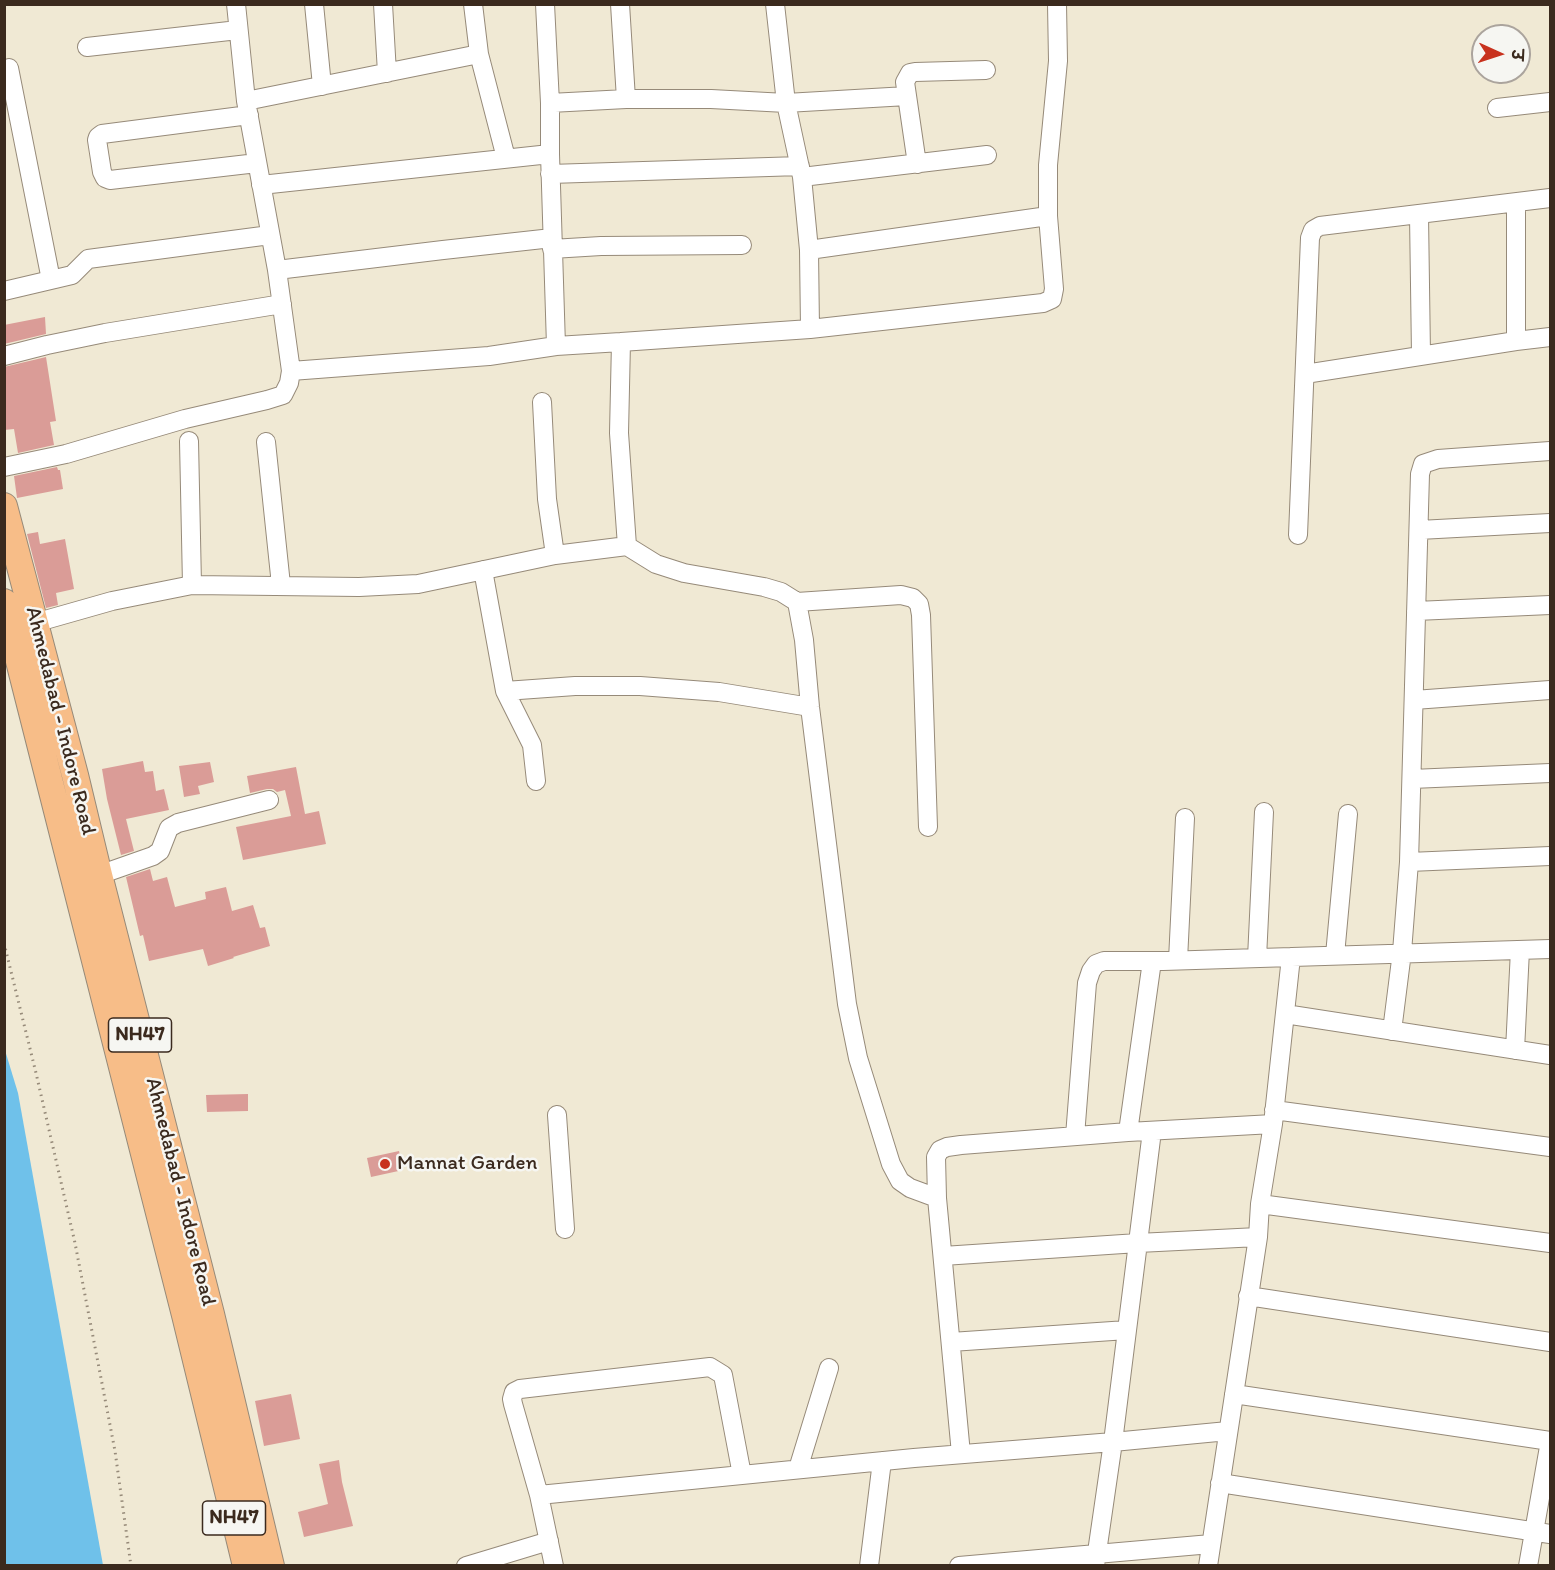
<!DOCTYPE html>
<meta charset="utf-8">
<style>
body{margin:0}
#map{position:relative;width:1555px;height:1570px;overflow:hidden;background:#f0e9d4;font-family:Itim,"Playpen Sans Deva",sans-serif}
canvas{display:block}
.frame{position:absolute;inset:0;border:6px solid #3b2a1e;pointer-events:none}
.north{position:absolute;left:1471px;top:24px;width:60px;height:60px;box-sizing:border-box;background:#f6f6f2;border:2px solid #aba49d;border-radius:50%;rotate:93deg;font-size:16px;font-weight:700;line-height:24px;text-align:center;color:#3b2a1e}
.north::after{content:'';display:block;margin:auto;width:21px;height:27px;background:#c8321e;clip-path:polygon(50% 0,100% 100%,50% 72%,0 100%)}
</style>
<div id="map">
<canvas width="1555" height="1570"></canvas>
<div class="frame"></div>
<div class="north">उ</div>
</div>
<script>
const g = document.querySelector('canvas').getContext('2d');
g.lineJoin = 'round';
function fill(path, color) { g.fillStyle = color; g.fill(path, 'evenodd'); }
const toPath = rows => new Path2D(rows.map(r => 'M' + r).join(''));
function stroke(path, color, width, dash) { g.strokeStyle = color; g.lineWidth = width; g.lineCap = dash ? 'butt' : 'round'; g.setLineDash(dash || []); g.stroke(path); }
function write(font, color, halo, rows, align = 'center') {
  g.font = font + ' Itim,sans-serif'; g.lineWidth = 5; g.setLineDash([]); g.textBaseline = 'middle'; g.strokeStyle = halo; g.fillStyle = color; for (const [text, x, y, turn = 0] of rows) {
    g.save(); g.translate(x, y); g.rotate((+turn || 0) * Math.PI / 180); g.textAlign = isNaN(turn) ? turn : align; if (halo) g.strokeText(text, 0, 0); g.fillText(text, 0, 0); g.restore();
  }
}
fill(toPath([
 [4,1047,18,1093,103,1565,5,1565]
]), '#6fc1ea');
fill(toPath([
 [45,317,46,334,4,344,4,325],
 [46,357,56,421,50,422,54,445,18,453,14,429,4,430,4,367],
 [57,467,58,470,60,470,63,489,17,498,14,476],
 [38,532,40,544,65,539,74,589,56,593,58,605,46,608,27,534],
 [143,761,145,772,153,771,156,791,164,789,169,810,126,819,134,851,121,855,107,799,102,769],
 [210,762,214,782,198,786,200,794,184,797,179,766],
 [296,767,305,814,319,811,326,844,243,860,236,827,291,816,285,790,277,792,273,789,267,789,250,793,247,776],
 [150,869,153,881,167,877,175,907,206,899,205,892,226,887,232,911,253,905,260,928,265,927,270,946,233,957,234,958,208,966,203,949,149,961,143,935,140,936,126,877],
 [248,1094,248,1111,207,1112,206,1095],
 [399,1151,403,1170,371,1177,367,1158],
 [291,1394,300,1439,264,1446,255,1401],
 [339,1460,342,1482,353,1526,304,1537,298,1512,328,1504,319,1464]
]), '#da9c97');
const minor = toPath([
 [236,4,246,101,277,270,443,250,552,238],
 [314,4,322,86],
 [383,4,387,73],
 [473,4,479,54],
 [545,4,550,103,550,154],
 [620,4,626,99],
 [775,4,786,103,802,177,809,250,810,329],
 [87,47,238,30],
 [9,68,51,280],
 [246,101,479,54,506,158],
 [550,103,626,99,711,99,786,103,907,96],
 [1497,108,1550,102],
 [249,115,102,134,98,137,97,140,102,172,105,178,110,180,257,163],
 [917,164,905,82,910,73,915,72,986,70],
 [550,174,800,166],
 [802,177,987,155],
 [261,185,550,154,556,346],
 [1516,203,1516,341],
 [1419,215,1421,355],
 [552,249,601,246,742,245],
 [809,250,1048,216],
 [4,291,72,275,88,259,270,235],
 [621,342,810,329,1043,303,1052,299,1054,289,1048,216,1048,165,1058,61,1057,4],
 [4,356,47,345,105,333,282,304],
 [1305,374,1516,341,1550,337],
 [542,402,547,499,555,555],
 [189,441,192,585],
 [266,442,281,585],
 [4,467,66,454,185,419,267,400,283,395,289,383,291,371,277,270],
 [1419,530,1550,523],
 [1298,535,1310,238,1313,230,1320,226,1550,198],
 [627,546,656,564,684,573,764,587,781,592,797,602,804,640,810,707,847,1004,858,1058,891,1164,900,1181,910,1188,937,1198],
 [483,570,505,691,532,745,536,781],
 [797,602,901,595,913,598,919,604,921,615,928,827],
 [1416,611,1550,605],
 [24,626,112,601,192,585,359,587,418,584,555,555,627,546,619,433,621,342,556,346,489,356,291,371],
 [505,691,575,686,640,686,719,692,810,707],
 [1414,700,1550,690],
 [1412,779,1550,773],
 [1409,862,1550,856],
 [99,875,153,856,160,851,169,828,178,823,269,800],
 [1335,955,1348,814],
 [1257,958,1264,812],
 [1178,960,1185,818],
 [1285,1014,1550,1055],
 [1392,1031,1402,952,1409,862,1420,474,1423,464,1438,459,1550,451],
 [1515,1050,1520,950],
 [1274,1110,1550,1147],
 [557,1115,565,1229],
 [1128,1132,1152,961],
 [1075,1136,1087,983,1091,971,1096,964,1104,961,1163,961,1550,949],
 [1260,1204,1550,1243],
 [943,1256,1138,1243,1258,1237],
 [1248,1296,1550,1342],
 [951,1342,1127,1330],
 [1234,1394,1550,1441],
 [961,1454,937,1198,936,1157,940,1150,947,1147,961,1145,1128,1132,1273,1124],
 [798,1469,829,1368],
 [1220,1483,1550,1534],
 [539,1495,914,1458,1113,1442,1228,1431],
 [466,1566,549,1541],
 [554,1566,539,1495,513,1404,512,1399,514,1392,520,1389,710,1367,723,1375,742,1475],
 [869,1566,882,1461],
 [959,1566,1211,1544],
 [1095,1566,1113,1442,1152,1131],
 [1208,1566,1258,1237,1260,1204,1273,1124,1291,957],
 [1528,1566,1550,1441]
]);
const highway = toPath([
 [4,506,75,775,99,875,211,1314,271,1566],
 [4,602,185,1315,246,1566]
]);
stroke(minor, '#968a79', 20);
stroke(highway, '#968a79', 28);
stroke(toPath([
 [4,943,36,1073,75,1243,115,1451,131,1566]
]), '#968a79', 3, [1.5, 4.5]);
stroke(minor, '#fff', 18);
stroke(highway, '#f7bd88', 26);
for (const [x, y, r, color] of [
 [385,1164,6,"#c8321e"]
]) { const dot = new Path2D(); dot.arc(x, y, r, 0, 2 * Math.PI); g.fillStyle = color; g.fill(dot); stroke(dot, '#f6f6f2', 2); }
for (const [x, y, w] of [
 [140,1035,63],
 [234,1518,63]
]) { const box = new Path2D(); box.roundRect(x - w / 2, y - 17, w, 34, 4.5); g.fillStyle = '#f6f6f2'; g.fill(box); stroke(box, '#3b2a1e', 1.5); }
write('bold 20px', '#3b2a1e', null, [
 ["NH47",140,1035],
 ["NH47",234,1518]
]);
write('21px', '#3b2a1e', '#f6f6f2', [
 ["Ahmedabad - Indore Road",60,721,76],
 ["Ahmedabad - Indore Road",180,1192,76]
]);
write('21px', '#3b2a1e', '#f6f6f2', [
 ["Mannat Garden",397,1164]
], 'left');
</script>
